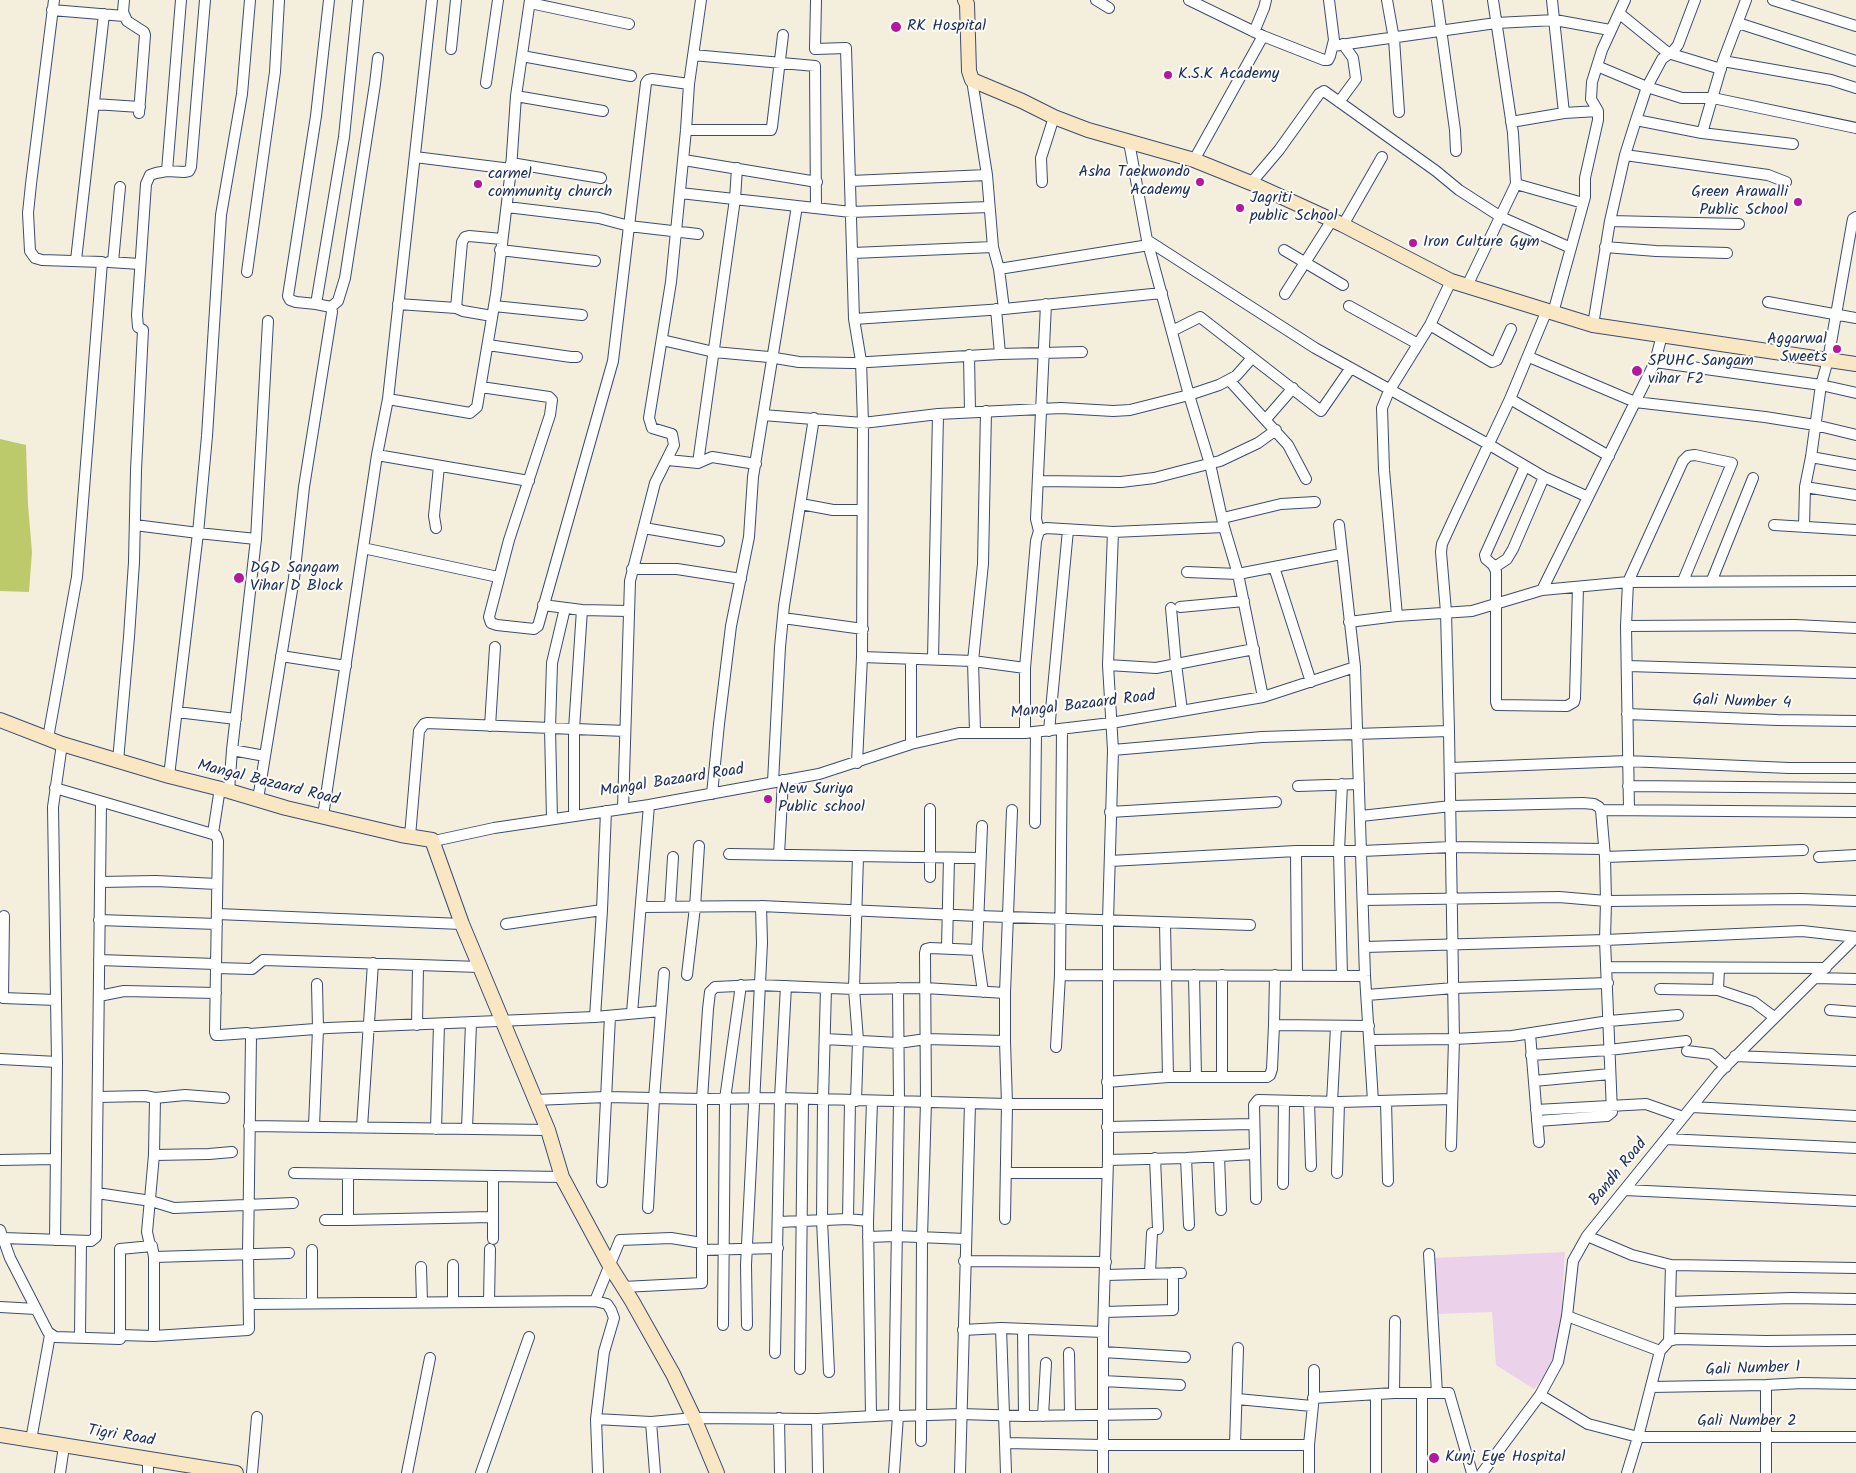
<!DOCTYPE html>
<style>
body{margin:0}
canvas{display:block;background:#f4efdd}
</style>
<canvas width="1856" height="1473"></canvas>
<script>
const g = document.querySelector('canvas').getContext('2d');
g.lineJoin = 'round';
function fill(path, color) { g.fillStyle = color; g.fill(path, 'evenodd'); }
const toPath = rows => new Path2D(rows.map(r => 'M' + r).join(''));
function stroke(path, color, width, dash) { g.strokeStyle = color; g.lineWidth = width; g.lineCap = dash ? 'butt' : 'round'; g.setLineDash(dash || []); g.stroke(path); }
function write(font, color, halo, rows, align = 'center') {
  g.font = font + ' Kalam,sans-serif'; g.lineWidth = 4; g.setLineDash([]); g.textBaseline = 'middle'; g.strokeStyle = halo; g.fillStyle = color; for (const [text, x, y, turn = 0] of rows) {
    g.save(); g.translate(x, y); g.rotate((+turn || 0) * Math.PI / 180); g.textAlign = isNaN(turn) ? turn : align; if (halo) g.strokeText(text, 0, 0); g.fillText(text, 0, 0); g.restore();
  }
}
fill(toPath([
 [1565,1252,1561,1317,1550,1369,1534,1389,1496,1365,1492,1312,1437,1314,1434,1258]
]), '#ecd1ea');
fill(toPath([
 [0,439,26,445,28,505,32,552,29,592,0,591]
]), '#bcca6c');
const street = toPath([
 [124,0,123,12,127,21,144,32,145,35,139,113],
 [816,0,815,49,846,48,854,319,861,361,863,423,862,657,857,763],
 [1096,0,1109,8],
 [1189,0,1263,36,1324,60,1328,60,1330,56,1334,40,1329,0],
 [1387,0,1394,39,1399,112],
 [1437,0,1455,130,1456,151],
 [1552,0,1564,113],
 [1773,0,1856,26],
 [530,3,629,24],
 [52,10,124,16],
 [1620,14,1668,53,1721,69],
 [1738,23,1856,61],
 [1254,32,1264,8,1266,0],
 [1333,46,1496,23,1555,20,1610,30],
 [451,49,456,0],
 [693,55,815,66,816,208],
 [522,56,631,76],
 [1723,61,1831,80,1856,88],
 [1597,66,1647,87,1682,98,1713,98,1856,128],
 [972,80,987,175,993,247,999,269,1004,309],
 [486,83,498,0],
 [516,96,603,111],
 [1339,102,1356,79,1353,58,1343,44],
 [94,104,140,107],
 [1636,120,1702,133,1793,144],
 [1511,122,1564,113,1598,111],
 [686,130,771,130,772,127,783,35],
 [1702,133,1723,61,1746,0],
 [1129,142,1147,240,1189,395,1210,464,1224,527,1238,574,1263,697],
 [1625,155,1768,175,1786,182],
 [415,157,511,169],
 [684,160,817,182],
 [1194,160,1263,36],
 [511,163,601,178],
 [167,171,181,0],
 [851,181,987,175],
 [1042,182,1041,158,1054,117],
 [1251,183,1279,150,1319,94,1324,91,1436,171,1459,190,1501,217,1571,248],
 [1516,184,1583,203],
 [680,193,851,212,989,207],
 [507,207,599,218,629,226,698,234],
 [1610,221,1739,224],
 [1343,225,1382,157],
 [1147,240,1315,348,1488,444,1544,477,1588,497],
 [1605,247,1656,251,1727,253],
 [500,250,595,261],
 [1284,250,1343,285],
 [853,253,993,247],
 [76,260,104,14],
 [109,262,140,264],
 [113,262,120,187],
 [999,269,1149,245],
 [247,272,275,72,279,0],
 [1467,286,1516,184,1513,133,1493,0],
 [1285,294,1332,220],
 [1768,302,1856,318],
 [316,304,296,302,290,300,288,296,316,116,329,0],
 [398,304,456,308],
 [494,306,582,315],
 [1349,306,1418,344],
 [331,307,338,301,345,278,375,84,378,58],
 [996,309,1000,354],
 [1553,313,1585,197,1585,178,1598,120,1598,111,1591,99,1592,82,1602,50,1625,0],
 [492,316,463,311,456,308,462,242,465,237,469,236,502,239],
 [854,319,1004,309,1162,293],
 [1430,325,1492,362,1497,360,1511,329],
 [1593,325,1610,221,1625,155,1636,120,1647,87,1662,59,1674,50,1678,45,1695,0],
 [1172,331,1200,317,1321,411,1350,369],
 [662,340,714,352,769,357,799,362,852,363,1000,354,1082,352],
 [488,345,571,357,577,357],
 [969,355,970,412],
 [1529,357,1635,402,1765,417,1815,425,1856,435],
 [1655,362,1662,335],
 [1229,380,1288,445,1306,479],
 [481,387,549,397,552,400,550,415,509,540,489,617,491,623,497,625,534,629,538,626,613,361,646,83,648,80,652,79,689,84],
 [388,399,470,413,477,407,496,294,511,169,516,96,530,0],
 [1510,399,1609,456],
 [763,415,863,423,938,414,1061,408,1113,411,1130,410,1189,395,1219,385,1236,376,1252,358],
 [1266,419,1293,388],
 [377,455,529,481],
 [1811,457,1856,465],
 [668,460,698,463,735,199,737,168],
 [698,463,712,457,756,464],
 [1525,466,1485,555,1486,559,1493,565,1496,571,1496,702,1497,705,1567,706,1574,702,1575,698,1578,587],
 [1038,481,1121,482,1154,478,1220,461,1258,443,1276,430],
 [1805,487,1811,457,1821,385,1828,360,1852,224,1853,219,1856,217],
 [801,504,833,510,862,510],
 [1223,518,1281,504,1315,502],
 [135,525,198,533,256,539],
 [1339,525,1355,667,1365,976,1373,1101],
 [1774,525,1856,530],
 [1804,527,1805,487,1856,495],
 [436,528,434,516,439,466],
 [644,528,719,541],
 [1039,531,1036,519,1046,304],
 [363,548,498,577],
 [1274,567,1311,682],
 [1495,567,1507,559,1513,549,1544,477],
 [632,569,677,569,741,579],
 [1187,572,1238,574,1341,554],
 [1712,580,1753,478],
 [1542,590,1655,362,1821,385,1856,393],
 [543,605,582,610,574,729,574,816],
 [1180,607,1244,601],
 [1171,608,1176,664,1182,711],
 [582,610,628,611],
 [1397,616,1384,470,1382,408,1389,391,1430,325,1451,281],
 [783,618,863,629],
 [1349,622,1397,616,1472,611,1542,590,1628,582,1856,581],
 [1626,626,1795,625,1856,628],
 [281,656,346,666],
 [862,657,973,661,1025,668],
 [933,659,938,414],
 [1108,665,1156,668,1254,649],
 [1628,666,1856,673],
 [177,712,236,719],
 [1627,714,1777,720,1856,721],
 [490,726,495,647],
 [1049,731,1068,530],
 [975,732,973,661,983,564,986,411],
 [1025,733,1025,668,1036,541,1039,531,1046,528,1113,532,1224,527],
 [48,738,77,577,102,262,42,260,35,258,30,251,28,213,31,184,54,0],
 [911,744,911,660],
 [232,750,265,756],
 [1113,750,1262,737,1449,731],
 [118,761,129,637,134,562,136,470,143,330,138,327,137,315,146,184,150,175,156,173,167,171,184,172,189,171,191,167,205,0],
 [1450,768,1627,761,1789,768,1856,768],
 [169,776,198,533,207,436,221,215,242,94,250,0],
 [773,782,780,647,784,606,814,418],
 [1298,786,1359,784],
 [1628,786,1856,788],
 [55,788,216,835,218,841,215,1032,216,1035,220,1035,247,1033,250,1034,251,1037,248,1253,249,1329,248,1330,154,1336,120,1335],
 [229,791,232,750,256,539,268,321],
 [712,794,719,724,731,626,749,537,753,477,797,206],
 [258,799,294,578,304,487,332,312,331,307,316,304,344,137,358,0],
 [623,808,630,581,655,483,674,445,672,434,652,428,649,418,671,282,686,130,689,84,701,0],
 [1601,810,1856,812],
 [1629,810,1626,626,1628,582,1683,461,1688,456,1695,455,1732,463,1683,581],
 [1110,812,1276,802],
 [323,816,377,455,388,399,432,0],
 [1361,816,1451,806,1583,803,1594,804,1599,807,1601,810,1605,857,1606,901,1605,940,1612,1112,1607,1116,1537,1121],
 [552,819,550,728,552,663,565,608],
 [1035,823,1036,732],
 [982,826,977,950,983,992],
 [213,833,220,788],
 [410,836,419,731,424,724,427,723,625,731],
 [434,841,494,828,649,805,819,774,911,744,959,733,1025,733,1111,723,1263,697,1355,667],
 [1296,851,1297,975],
 [729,854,980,858],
 [779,855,783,780],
 [1605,857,1803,850],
 [1819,857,1856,855],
 [1110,861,1296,851,1362,851,1451,847,1604,849],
 [930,877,930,809],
 [100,882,156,881,217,884],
 [1363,900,1559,897,1606,901,1801,899,1856,901],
 [670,906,673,857],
 [641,907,761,906,978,916,1250,925],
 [217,914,462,924],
 [4,916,3,998,56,1000],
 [99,920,217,924],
 [1165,923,1168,1077],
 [506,924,602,910],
 [1365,947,1605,940,1802,931,1856,937],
 [947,948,949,858],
 [99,960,216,964],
 [1607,967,1826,968],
 [216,968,252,969,263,960,480,967],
 [687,975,695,907,699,846],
 [1060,975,1365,976],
 [1194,975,1196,1077],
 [1342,976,1339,851,1342,784],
 [1816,978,1856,979],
 [826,988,823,1100,822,1220,829,1372],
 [1660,989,1718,990,1754,1002,1774,1017],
 [1718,990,1719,968],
 [1367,995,1454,988,1608,983],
 [99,996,124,991,216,993],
 [1830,1010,1856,1012],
 [632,1013,649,805],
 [595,1017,602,910,606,811],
 [417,1025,418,965],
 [1274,1025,1369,1026],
 [250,1034,328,1028,595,1017,661,1011],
 [1530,1034,1539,1142],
 [825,1039,898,1043,926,1039,1005,1041],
 [1370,1040,1454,1039,1512,1036,1609,1021,1678,1015],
 [1056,1047,1060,975,1062,729],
 [1687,1051,1711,1054,1726,1067],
 [1531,1055,1609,1050,1686,1041],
 [1735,1056,1856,1061],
 [0,1059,57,1062],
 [1222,1077,1222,975],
 [1534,1081,1610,1074],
 [1107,1082,1168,1077,1267,1077,1270,1075,1272,1069,1274,1025,1275,975],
 [98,1097,145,1096,155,1098,185,1095,224,1098],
 [535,1100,606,1097,702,1099,780,1098,1007,1104,1107,1104],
 [856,1101,858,1040,854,989,858,856],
 [1309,1101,1311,1166],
 [1386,1101,1388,1181],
 [1332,1102,1336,1027],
 [1692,1107,1856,1116],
 [1536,1110,1646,1104,1683,1117],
 [249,1126,548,1130],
 [314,1126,318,1029,317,984],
 [362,1127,373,963],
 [1107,1127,1253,1124],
 [436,1129,439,1024],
 [467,1129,471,1023],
 [1666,1139,1856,1148],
 [1451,1146,1454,1039,1449,731,1446,612,1441,552,1442,544,1453,520,1510,399,1547,310],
 [154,1155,209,1154,232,1152],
 [1219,1156,1221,1210],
 [1155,1158,1158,1229],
 [1186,1158,1189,1225],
 [0,1160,55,1159],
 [1108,1160,1186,1158,1254,1154],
 [294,1173,562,1177],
 [1007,1173,1107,1173],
 [1337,1173,1339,1102],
 [348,1175,348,1220,492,1217],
 [493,1177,493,1239],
 [602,1182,610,1016],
 [1283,1184,1284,1101],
 [1625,1190,1856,1201],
 [97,1193,151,1201,174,1208,293,1203],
 [1256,1199,1254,1105,1258,1100,1339,1102,1452,1099],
 [648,1208,654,1099,664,973],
 [848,1219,850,1100],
 [1005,1219,1007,1104,1005,1041,1005,993,1012,810],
 [325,1220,348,1220],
 [779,1222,848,1219,868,1221],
 [0,1230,10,1258,48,1332,55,1337,120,1339,120,1249,152,1246,154,1257,154,1336],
 [1587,1236,1632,1255,1671,1265,1856,1268],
 [868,1237,896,1236,965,1239],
 [3,1238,91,1241,96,1237,101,802],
 [55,1240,57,1062,53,807,62,744],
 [150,1245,147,1232,154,1155,155,1098],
 [702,1250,778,1248],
 [1429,1254,1437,1393],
 [154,1257,289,1253],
 [964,1261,1106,1262],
 [453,1265,453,1302],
 [421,1267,422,1302],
 [1150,1273,1152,1233],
 [1106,1275,1181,1273],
 [623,1287,702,1283,702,1099,708,1009,710,992,715,987,759,985,854,989,925,988,1005,993],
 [595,1301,607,1304,611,1310,614,1318,604,1352,596,1419,598,1473],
 [489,1302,490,1249],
 [1670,1302,1791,1298,1856,1299],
 [312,1303,312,1250],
 [249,1304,595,1301,620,1240,671,1238,702,1243],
 [0,1307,36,1309],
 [1104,1312,1173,1310,1173,1273],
 [1567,1316,1660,1351],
 [723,1325,725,1099,741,985],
 [747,1325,746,1265,762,943,761,906],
 [1001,1328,1005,1443,1103,1445,1309,1445],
 [963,1330,1001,1328,1103,1332],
 [1023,1330,1024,1416],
 [80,1336,81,1241],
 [1669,1341,1671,1265],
 [1103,1352,1185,1357],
 [775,1353,780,1098,786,986],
 [1069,1353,1070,1415],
 [800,1369,803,1099],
 [1103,1381,1180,1385],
 [1766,1385,1766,1473],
 [1651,1387,1766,1385,1802,1383,1856,1384],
 [1394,1393,1395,1321],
 [1422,1394,1422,1473],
 [1540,1395,1588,1424,1638,1437,1856,1437],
 [1313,1398,1394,1393,1449,1393,1472,1473],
 [1237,1399,1312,1406],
 [871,1415,868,1221,872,1101],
 [898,1416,961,1414,1024,1416,1156,1414],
 [1043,1416,1046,1363],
 [779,1418,780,1473],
 [596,1419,651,1422,694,1418,817,1419,894,1415],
 [817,1419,818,1473],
 [651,1422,655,1473],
 [31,1440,50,1335],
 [921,1441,922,1237,926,1102,925,953,926,949,930,948,977,950],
 [1005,1443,1006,1473],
 [1235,1445,1238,1348],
 [60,1473,64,1446],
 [148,1473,148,1459],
 [252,1473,257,1417],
 [407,1473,430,1358],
 [481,1473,529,1337],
 [894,1473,898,1416,894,1415,899,1101,898,988],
 [960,1473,970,1103],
 [1103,1473,1103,1332,1108,1160,1108,920,1113,750,1108,665,1113,532],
 [1309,1473,1309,1445,1314,1395,1314,1370],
 [1376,1473,1376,1395],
 [1482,1473,1540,1395,1558,1362,1567,1316,1573,1261,1587,1236,1719,1073,1856,937],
 [1627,1473,1638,1437,1660,1351,1669,1341,1677,1339,1766,1341,1856,1340]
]);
const secondary = toPath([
 [965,0,967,4,969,71,972,80,1022,101,1054,117,1088,130,1194,160,1251,183,1343,225,1451,281,1593,325,1856,364],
 [0,720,62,744,169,776,229,791,286,808,401,835,432,840,462,924,548,1130,562,1177,610,1266,632,1301,673,1374,694,1418,717,1473],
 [0,1435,236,1473]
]);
stroke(street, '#3c4c71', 12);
stroke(secondary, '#3c4c71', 16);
stroke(street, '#fff', 10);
stroke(secondary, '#f9e7c3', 14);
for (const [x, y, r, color] of [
 [896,27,6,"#b5179e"],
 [1168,75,5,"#b5179e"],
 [1200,182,5,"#b5179e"],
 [478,184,5,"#b5179e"],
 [1798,202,5,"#b5179e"],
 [1240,208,5,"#b5179e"],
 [1413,243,5,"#b5179e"],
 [1837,349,5,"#b5179e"],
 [1637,371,6,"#b5179e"],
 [239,578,6,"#b5179e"],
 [768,799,5,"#b5179e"],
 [1434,1458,6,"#b5179e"]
]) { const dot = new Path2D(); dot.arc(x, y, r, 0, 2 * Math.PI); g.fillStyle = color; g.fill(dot); stroke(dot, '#fdfcf7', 2); }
write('16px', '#1b2f5e', '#fdfcf7', [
 ["RK Hospital",907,27],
 ["K.S.K Academy",1178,75],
 ["Asha Taekwondo",1190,173,"right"],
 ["Academy",1190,191,"right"],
 ["carmel",488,175],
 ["community church",488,193],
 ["Green Arawalli",1788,193,"right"],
 ["Public School",1788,211,"right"],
 ["Jagriti",1250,199],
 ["public School",1250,217],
 ["Iron Culture Gym",1423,243],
 ["Aggarwal",1827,340,"right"],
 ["Sweets",1827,358,"right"],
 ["SPUHC Sangam",1648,362],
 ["vihar F2",1648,380],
 ["DGD Sangam",250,569],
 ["Vihar D Block",250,587],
 ["New Suriya",778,790],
 ["Public school",778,808],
 ["Kunj Eye Hospital",1445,1458]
], 'left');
write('16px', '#1b2f5e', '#fdfcf7', [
 ["Gali Number 4",1742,703,2],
 ["Mangal Bazaard Road",1083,706,-7],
 ["Mangal Bazaard Road",672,782,-9],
 ["Mangal Bazaard Road",268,784,14],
 ["Bandh Road",1619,1173,-51],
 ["Gali Number 1",1753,1370,-2],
 ["Gali Number 2",1747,1422],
 ["Tigri Road",121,1437,9]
]);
</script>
